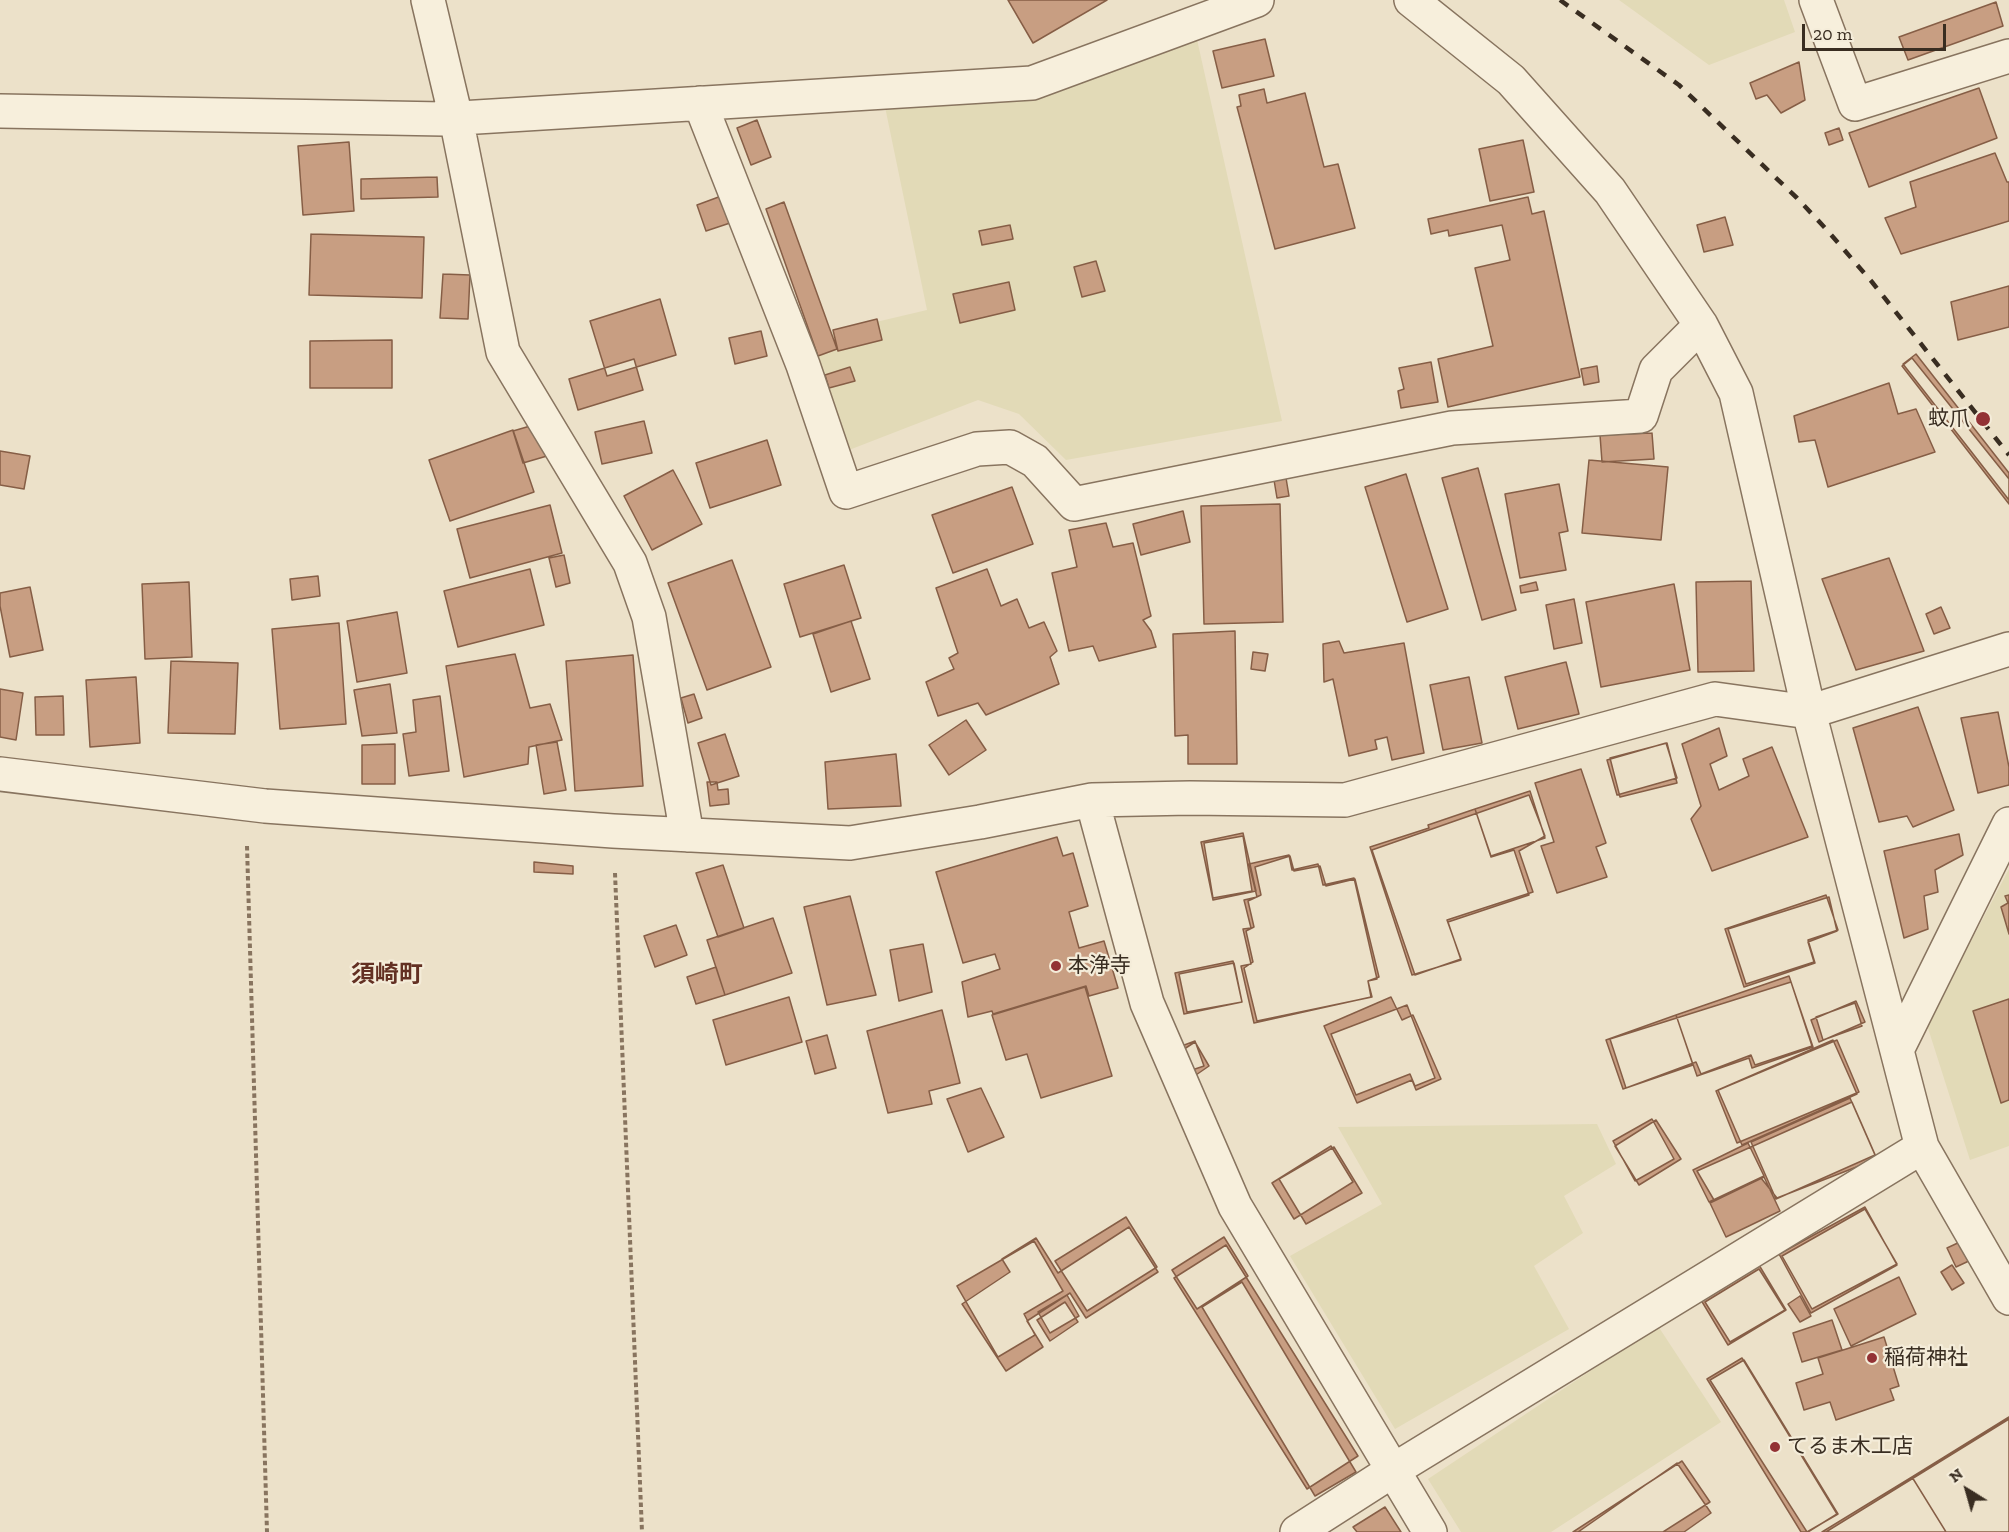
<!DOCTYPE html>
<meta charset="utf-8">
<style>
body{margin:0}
#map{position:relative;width:2009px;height:1532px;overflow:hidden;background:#ece1c9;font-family:"Zilla Slab",serif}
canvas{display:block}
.north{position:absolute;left:1937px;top:1460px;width:60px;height:60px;-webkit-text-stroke:4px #f4ecd9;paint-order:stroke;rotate:323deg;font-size:16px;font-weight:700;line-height:24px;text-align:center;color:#392d21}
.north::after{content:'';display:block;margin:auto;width:21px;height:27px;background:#392d21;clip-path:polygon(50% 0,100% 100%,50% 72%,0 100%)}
.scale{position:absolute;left:1802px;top:24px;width:144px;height:27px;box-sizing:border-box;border:3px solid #392d21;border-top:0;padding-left:8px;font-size:18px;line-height:21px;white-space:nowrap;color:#392d21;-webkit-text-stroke:4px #f4ecd9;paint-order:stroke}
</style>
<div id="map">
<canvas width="2009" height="1532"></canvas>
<div class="north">N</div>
<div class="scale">20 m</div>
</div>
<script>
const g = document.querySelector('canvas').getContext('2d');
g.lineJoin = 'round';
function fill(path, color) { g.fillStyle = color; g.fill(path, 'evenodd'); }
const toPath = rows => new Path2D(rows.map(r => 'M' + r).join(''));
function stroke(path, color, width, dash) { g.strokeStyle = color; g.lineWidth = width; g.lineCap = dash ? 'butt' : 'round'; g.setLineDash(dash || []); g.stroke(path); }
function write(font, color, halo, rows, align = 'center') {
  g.font = font + ' "Zilla Slab","Noto Sans JP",serif'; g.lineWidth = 4.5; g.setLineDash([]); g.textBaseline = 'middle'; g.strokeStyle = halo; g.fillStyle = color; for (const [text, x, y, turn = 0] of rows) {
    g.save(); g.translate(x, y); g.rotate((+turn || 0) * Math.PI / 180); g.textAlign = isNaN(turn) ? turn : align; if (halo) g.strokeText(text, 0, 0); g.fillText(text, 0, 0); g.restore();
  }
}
fill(toPath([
 [1619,0,1784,0,1795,32,1709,65],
 [1196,35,1282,421,1066,460,1019,414,978,400,849,450,808,338,927,310,884,102,1058,91],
 [2009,869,2009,1146,1970,1160,1927,1025],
 [1597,1124,1616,1164,1564,1196,1583,1233,1534,1266,1569,1329,1395,1429,1290,1256,1382,1204,1338,1127],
 [1658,1326,1721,1422,1551,1532,1461,1532,1428,1479]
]), '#e2dab7');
const building = toPath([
 [1008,0,1107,0,1033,43,1008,0],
 [1996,2,2003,26,1908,60,1899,37,1996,2],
 [1265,39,1274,76,1222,88,1213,51,1265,39],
 [1799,62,1805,100,1781,113,1767,95,1756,99,1750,83,1799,62],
 [1979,88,1997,138,1869,187,1849,133,1979,88],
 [1264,89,1267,103,1305,93,1324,167,1338,164,1355,228,1275,249,1237,107,1241,106,1239,95,1264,89],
 [757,120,771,157,751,165,737,128,757,120],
 [1839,128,1843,140,1829,145,1825,133,1839,128],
 [1523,140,1534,192,1490,201,1479,149,1523,140],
 [349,142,354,211,303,215,298,146,349,142],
 [1995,153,2007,182,2009,182,2009,221,1901,254,1885,218,1916,207,1910,182,1995,153],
 [437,177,438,197,361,199,361,179,437,177],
 [724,195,733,222,706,231,697,205,724,195],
 [1528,197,1532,214,1544,211,1580,377,1448,407,1438,359,1493,346,1475,268,1510,260,1502,225,1449,236,1448,230,1431,234,1428,219,1528,197],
 [784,202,837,349,818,356,766,209,784,202],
 [1725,217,1733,245,1704,252,1697,225,1725,217],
 [1010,225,1013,239,982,245,979,231,1010,225],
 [311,234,424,237,422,298,309,295,311,234],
 [1096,261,1105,291,1082,297,1074,267,1096,261],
 [443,274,470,275,468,319,440,318,443,274],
 [1009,282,1015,310,960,323,953,294,1009,282],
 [2009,286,2009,327,1958,340,1951,302,2009,286],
 [660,299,676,355,607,376,590,321,660,299],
 [877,319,882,340,838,351,833,330,877,319],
 [761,331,767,356,735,364,729,338,761,331],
 [392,340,392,388,310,388,310,341,392,340],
 [1916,354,2009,473,2009,500,1903,364,1916,354],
 [1912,358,2009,479,2009,504,1902,366,1912,358],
 [634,359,643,390,578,410,569,379,634,359],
 [1431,362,1438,402,1401,408,1398,391,1404,389,1399,368,1431,362],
 [1597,366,1599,382,1584,385,1581,369,1597,366],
 [850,367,855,381,829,388,825,375,850,367],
 [1889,383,1898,414,1916,409,1935,452,1828,487,1815,440,1799,442,1794,416,1889,383],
 [644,421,652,453,602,464,595,432,644,421],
 [537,424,547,456,523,463,513,431,537,424],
 [513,430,534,492,450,521,429,460,513,430],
 [1652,433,1654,459,1602,462,1600,435,1652,433],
 [767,440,781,485,710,508,696,463,767,440],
 [0,451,30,456,24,489,0,485,0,451],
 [1589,460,1668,467,1661,540,1582,533,1589,460],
 [1478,468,1516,610,1482,620,1442,478,1478,468],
 [673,470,702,524,652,550,624,496,673,470],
 [1406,474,1448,609,1407,622,1365,487,1406,474],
 [1286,478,1289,496,1277,498,1274,480,1286,478],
 [1559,484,1568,531,1559,533,1566,570,1520,578,1505,494,1559,484],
 [1012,487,1033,544,953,573,932,515,1012,487],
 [1280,504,1283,622,1204,624,1201,506,1280,504],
 [550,505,562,553,470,578,457,529,550,505],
 [1183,511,1190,542,1141,555,1133,524,1183,511],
 [1106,523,1113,547,1133,543,1151,616,1143,620,1151,631,1156,647,1099,661,1093,646,1069,651,1052,573,1077,567,1069,530,1106,523],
 [564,555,570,583,556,587,549,558,564,555],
 [1889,558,1924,651,1856,670,1822,579,1889,558],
 [732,560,771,667,707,690,668,583,732,560],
 [844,565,861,618,800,637,784,584,844,565],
 [530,569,544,625,458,647,444,591,530,569],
 [987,569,1001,606,1017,599,1029,628,1044,622,1057,651,1050,657,1059,684,986,715,978,703,938,716,926,682,954,669,949,658,958,653,936,588,987,569],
 [318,576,320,596,292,600,290,579,318,576],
 [1751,581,1754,671,1698,672,1696,582,1751,581],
 [189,582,192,657,145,659,142,584,189,582],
 [1536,582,1538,590,1521,593,1520,586,1536,582],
 [1674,584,1690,670,1601,687,1586,602,1674,584],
 [30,587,43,650,10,657,0,606,0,593,30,587],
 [1574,599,1582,643,1554,649,1546,605,1574,599],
 [1941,607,1950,628,1934,634,1926,614,1941,607],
 [397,612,407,673,357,682,347,621,397,612],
 [851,621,870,679,831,692,813,634,851,621],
 [339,623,346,724,280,729,272,629,339,623],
 [1235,631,1237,764,1188,764,1188,735,1175,736,1173,634,1235,631],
 [1339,641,1344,653,1404,643,1424,753,1392,760,1387,737,1375,740,1377,749,1349,756,1333,679,1324,682,1323,644,1339,641],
 [1253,652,1268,654,1265,671,1251,669,1253,652],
 [515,654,530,708,550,704,562,740,529,747,528,764,464,777,446,666,515,654],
 [633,655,643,786,575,791,566,661,633,655],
 [171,661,238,663,235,734,168,733,171,661],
 [1566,662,1579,714,1518,729,1505,677,1566,662],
 [136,677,140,743,90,747,86,680,136,677],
 [1469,677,1482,743,1443,750,1430,685,1469,677],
 [390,684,397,733,362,736,354,690,390,684],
 [0,689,23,693,16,740,0,737,0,689],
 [694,694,702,718,688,723,681,698,694,694],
 [63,696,64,735,36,735,35,697,63,696],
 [440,696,449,771,409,776,403,734,416,732,413,700,440,696],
 [1918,707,1954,810,1913,827,1907,816,1879,822,1853,728,1918,707],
 [1998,712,2009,767,2009,785,1978,793,1961,718,1998,712],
 [966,720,986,750,949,775,929,745,966,720],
 [1719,728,1727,756,1710,764,1719,790,1749,776,1743,759,1772,747,1808,837,1712,871,1691,819,1701,806,1682,744,1719,728],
 [725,734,739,776,711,785,698,743,725,734],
 [557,742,566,790,544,794,536,745,557,742],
 [1666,743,1677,778,1617,795,1607,760,1666,743],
 [1667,743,1677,783,1620,797,1610,758,1667,743],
 [395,744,395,784,362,784,362,745,395,744],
 [896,754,901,806,828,809,825,762,896,754],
 [1581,769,1606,843,1596,847,1607,877,1557,893,1541,846,1554,842,1535,783,1581,769],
 [707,782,717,782,718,790,728,789,729,804,710,806,707,782],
 [1530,791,1545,838,1491,856,1475,809,1530,791],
 [1529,795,1545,836,1519,851,1533,892,1447,920,1461,959,1415,975,1372,850,1529,795],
 [1475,809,1491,857,1514,850,1529,895,1448,922,1461,960,1412,975,1370,847,1429,828,1428,825,1475,809],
 [1243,833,1256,891,1213,900,1201,842,1243,833],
 [1959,834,1963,855,1935,870,1938,892,1924,896,1928,929,1904,938,1884,851,1959,834],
 [1243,836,1252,891,1213,898,1204,843,1243,836],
 [1057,837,1063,856,1073,853,1088,906,1069,912,1079,948,1104,941,1118,988,1089,996,1086,986,993,1014,992,1011,968,1017,962,982,1000,969,995,954,963,963,936,872,1057,837],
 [1289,855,1292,870,1318,864,1323,885,1354,878,1377,979,1368,981,1371,997,1254,1023,1241,966,1251,964,1243,929,1251,928,1244,900,1257,897,1249,864,1289,855],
 [1290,856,1294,871,1320,866,1326,886,1355,879,1379,977,1368,981,1372,997,1257,1021,1244,968,1253,962,1246,931,1254,927,1248,901,1261,895,1255,867,1290,856],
 [534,862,573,866,573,874,534,872,534,862],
 [723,865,744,928,718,937,696,873,723,865],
 [1826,895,1838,930,1808,940,1815,963,1744,987,1725,929,1826,895],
 [2009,895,2009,934,2001,907,2008,903,2005,896,2009,895],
 [850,896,876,995,827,1005,804,907,850,896],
 [1829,897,1837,931,1808,942,1814,962,1746,984,1728,929,1829,897],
 [773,918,792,973,725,995,707,940,773,918],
 [676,925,687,955,655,967,644,936,676,925],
 [923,944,932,992,899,1001,890,950,923,944],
 [1233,961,1242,1002,1184,1014,1175,973,1233,961],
 [1234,963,1242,1002,1187,1012,1179,974,1234,963],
 [716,967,725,995,696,1004,687,977,716,967],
 [1789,976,1813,1047,1752,1068,1749,1058,1697,1076,1676,1015,1789,976],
 [1791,982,1812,1046,1755,1065,1751,1055,1701,1074,1696,1062,1626,1088,1610,1039,1791,982],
 [1085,987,1112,1076,1041,1098,1027,1054,1006,1060,992,1015,1085,987],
 [789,997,802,1042,726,1065,713,1020,789,997],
 [1391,997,1402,1020,1413,1015,1441,1079,1416,1090,1412,1080,1357,1103,1324,1026,1391,997],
 [2009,999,2009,1100,2001,1103,1973,1011,2009,999],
 [1856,1001,1865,1022,1819,1042,1811,1020,1856,1001],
 [1855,1003,1862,1026,1823,1040,1816,1017,1855,1003],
 [1407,1005,1435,1078,1415,1086,1410,1074,1356,1095,1331,1034,1407,1005],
 [942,1010,960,1083,929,1091,932,1104,888,1113,867,1031,942,1010],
 [1676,1015,1693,1065,1623,1089,1606,1040,1676,1015],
 [827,1035,836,1068,815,1074,806,1041,827,1035],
 [1833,1040,1857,1094,1742,1145,1718,1090,1833,1040],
 [1837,1040,1859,1092,1737,1143,1716,1091,1837,1040],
 [1195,1041,1204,1066,1186,1072,1179,1047,1195,1041],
 [1195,1042,1209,1066,1193,1077,1178,1053,1195,1042],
 [981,1088,1004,1137,968,1152,947,1099,981,1088],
 [1850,1098,1875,1155,1776,1199,1751,1142,1850,1098],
 [1852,1102,1877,1159,1777,1198,1761,1178,1714,1200,1697,1171,1852,1102],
 [1652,1119,1674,1159,1635,1181,1613,1141,1652,1119],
 [1656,1120,1681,1159,1639,1185,1615,1146,1656,1120],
 [1748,1143,1764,1176,1709,1202,1693,1170,1748,1143],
 [1331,1146,1353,1182,1294,1219,1272,1183,1331,1146],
 [1334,1147,1362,1193,1306,1224,1279,1179,1334,1147],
 [1764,1177,1780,1211,1726,1237,1710,1203,1764,1177],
 [1865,1207,1897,1265,1811,1313,1779,1254,1865,1207],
 [1865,1209,1897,1264,1812,1309,1782,1256,1865,1209],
 [1126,1217,1157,1267,1087,1311,1055,1261,1126,1217],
 [1129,1227,1158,1272,1086,1318,1070,1293,1027,1321,1043,1347,1006,1371,962,1304,1010,1272,1002,1259,1036,1238,1058,1273,1129,1227],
 [1224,1237,1248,1276,1197,1309,1172,1270,1224,1237],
 [1034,1241,1063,1291,1024,1314,1035,1335,998,1357,957,1286,1034,1241],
 [1962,1241,1971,1260,1956,1267,1947,1248,1962,1241],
 [1226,1245,1358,1456,1307,1489,1174,1278,1226,1245],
 [1759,1265,1786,1310,1728,1345,1701,1300,1759,1265],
 [1952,1265,1964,1283,1952,1290,1941,1272,1952,1265],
 [1759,1269,1785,1310,1730,1342,1705,1302,1759,1269],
 [1899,1277,1916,1314,1851,1346,1834,1309,1899,1277],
 [1242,1282,1356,1472,1315,1496,1202,1307,1242,1282],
 [1067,1295,1079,1316,1050,1333,1038,1312,1067,1295],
 [1800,1296,1811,1316,1800,1322,1788,1304,1800,1296],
 [1065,1302,1078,1322,1050,1341,1037,1320,1065,1302],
 [1832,1320,1842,1350,1802,1362,1793,1333,1832,1320],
 [1884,1337,1899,1386,1890,1389,1894,1400,1836,1420,1830,1402,1804,1410,1796,1383,1823,1374,1818,1358,1884,1337],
 [1742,1358,1837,1514,1808,1532,1801,1532,1707,1379,1742,1358],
 [1744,1360,1838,1514,1807,1532,1710,1380,1744,1360],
 [2009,1417,2009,1532,1946,1532,1912,1477,2009,1417],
 [2009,1419,2009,1532,1826,1532,2009,1419],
 [1682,1461,1710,1502,1663,1532,1573,1532,1682,1461],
 [1677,1463,1711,1513,1684,1532,1578,1532,1677,1463],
 [1912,1477,1946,1532,1822,1532,1912,1477],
 [1385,1507,1401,1532,1357,1532,1353,1527,1385,1507]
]);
fill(building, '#c89e82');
stroke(building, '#865e46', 1.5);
const minor = toPath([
 [428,0,456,118,503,352,630,563,649,617,687,835],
 [1411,0,1511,80,1610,191,1701,325,1736,393,1809,712,1922,1147,2009,1298],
 [1816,0,1855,104,2009,56],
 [700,103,803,365,846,492,977,449,1010,447,1035,461,1074,504,1452,428,1641,416,1656,370,1701,325],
 [0,111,444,119,1032,83,1257,0],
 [0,774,265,806,613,831,850,843,980,822,1092,800,1190,798,1345,800,1715,699,1809,712,2009,649],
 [1092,800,1147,1003,1235,1206,1430,1532],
 [1897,1050,2009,824],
 [1297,1532,1392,1471,1922,1147]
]);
stroke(minor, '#88745f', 36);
stroke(toPath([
 [247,846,267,1532],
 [615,873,642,1532]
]), '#88745f', 4, [4.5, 3]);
stroke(minor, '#f7efdc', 33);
stroke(toPath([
 [1560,0,1679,85,1797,198,1827,230,1872,282,2009,455]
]), '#392d21', 4.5, [10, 10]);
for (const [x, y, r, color] of [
 [1983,419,8,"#933235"],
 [1056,966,6,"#933235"],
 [1872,1358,6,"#933235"],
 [1775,1447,6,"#933235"]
]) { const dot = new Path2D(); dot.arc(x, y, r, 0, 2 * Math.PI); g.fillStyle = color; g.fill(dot); stroke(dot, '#f4ecd9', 2); }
write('21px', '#392d21', '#f4ecd9', [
 ["蚊爪",1970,419,"right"],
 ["本浄寺",1068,966],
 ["稲荷神社",1884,1358],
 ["てるま木工店",1787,1447]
], 'left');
write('bold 24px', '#633023', '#f4ecd9', [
 ["須崎町",387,975]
]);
</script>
